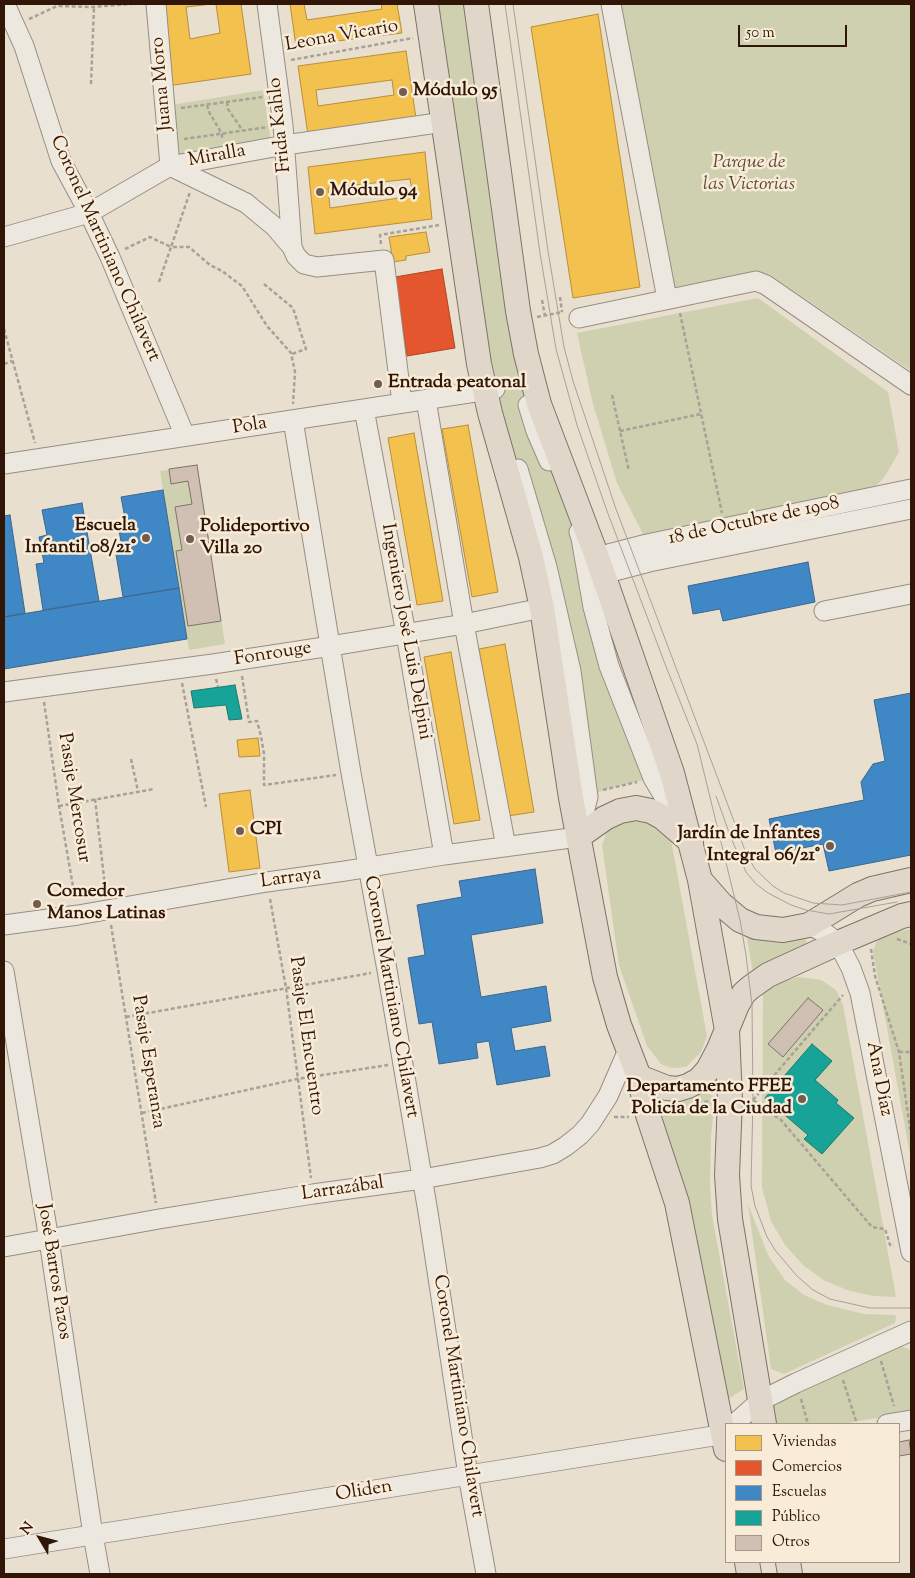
<!DOCTYPE html>
<meta charset="utf-8">
<style>
body{margin:0}
#map{position:relative;width:915px;height:1578px;overflow:hidden;background:#e9dfce;font-family:"Sorts Mill Goudy",serif}
canvas{display:block}
.frame{position:absolute;inset:0;border:5px solid #311608;pointer-events:none}
.legend{position:absolute;left:725px;top:1423px;width:175px;height:140px;box-sizing:border-box;background:#f8ecd8;border:1px solid #a89685;margin:0;padding:6px 9px;list-style:none;font-size:15px;color:#311608}
.legend li{display:flex;align-items:center;gap:10px;height:25px}
.legend b{width:25px;border:1px solid #a89685}
.north{position:absolute;left:15px;top:1513px;width:50px;height:50px;-webkit-text-stroke:4px #f8ecd8;paint-order:stroke;rotate:307deg;font-size:14px;font-weight:700;line-height:20px;text-align:center;color:#311608}
.north::after{content:'';display:block;margin:auto;width:18px;height:22px;background:#311608;clip-path:polygon(50% 0,100% 100%,50% 72%,0 100%)}
.scale{position:absolute;left:738px;top:25px;width:109px;height:22px;box-sizing:border-box;border:2px solid #311608;border-top:0;padding-left:6px;font-size:15px;line-height:18px;white-space:nowrap;color:#311608;-webkit-text-stroke:4px #f8ecd8;paint-order:stroke}
</style>
<div id="map">
<canvas width="915" height="1578"></canvas>
<div class="frame"></div>
<ul class="legend">
<li><b style="height:14px;background:#f2c14e"></b>Viviendas</li>
<li><b style="height:14px;background:#e4572e"></b>Comercios</li>
<li><b style="height:14px;background:#3f88c5"></b>Escuelas</li>
<li><b style="height:14px;background:#17a398"></b>Público</li>
<li><b style="height:14px;background:#d0c0b4"></b>Otros</li>
</ul>
<div class="north">N</div>
<div class="scale">50 m</div>
</div>
<script>
const g = document.querySelector('canvas').getContext('2d');
g.lineJoin = 'round';
function fill(path, color) { g.fillStyle = color; g.fill(path, 'evenodd'); }
const toPath = rows => new Path2D(rows.map(r => 'M' + r).join(''));
function stroke(path, color, width, dash) { g.strokeStyle = color; g.lineWidth = width; g.lineCap = dash ? 'butt' : 'round'; g.setLineDash(dash || []); g.stroke(path); }
function write(font, color, halo, rows, align = 'center') {
  g.font = font + ' "Sorts Mill Goudy",serif'; g.lineWidth = 5; g.setLineDash([]); g.textBaseline = 'middle'; g.strokeStyle = halo; g.fillStyle = color; for (const [text, x, y, turn = 0] of rows) {
    g.save(); g.translate(x, y); g.rotate((+turn || 0) * Math.PI / 180); g.textAlign = isNaN(turn) ? turn : align; if (halo) g.strokeText(text, 0, 0); g.fillText(text, 0, 0); g.restore();
  }
}
fill(toPath([
 [437,4,465,4,509,313,581,538,593,607,653,778,609,788,588,797,490,362],
 [617,4,911,4,911,371,771,275,758,274,670,289],
 [263,90,271,142,179,157,171,105],
 [758,298,888,392,899,452,885,476,878,484,869,489,644,536,617,483,593,404,577,333],
 [197,465,225,644,189,650,160,471],
 [648,817,671,840,707,1036,701,1052,686,1067,671,1068,661,1064,647,1046,619,965,602,845,607,832,615,822],
 [911,929,911,1160,873,951,877,941,887,934],
 [800,936,806,940,807,948,753,974,747,937,770,941],
 [798,977,821,980,836,990,843,1005,896,1297,874,1296,850,1291,825,1281,803,1265,785,1245,771,1221,762,1187,763,991,776,984],
 [702,1093,708,1093,715,1097,711,1136,710,1185,712,1215,744,1389,728,1399,685,1203,658,1108,660,1105,669,1105,691,1099],
 [748,1204,768,1255,785,1280,804,1295,827,1305,864,1314,896,1315,895,1323,784,1374,771,1369],
 [898,1345,911,1350,911,1412,842,1424,775,1424,773,1403]
]), '#ced0af');
const homes = toPath([
 [157,4,212,4,186,7,190,39,220,33,216,4,241,4,251,74,167,86,157,4],
 [290,4,306,4,304,4,307,20,382,9,381,4,397,4,402,33,296,46,290,4],
 [598,14,640,287,573,298,531,27,598,14],
 [406,51,416,118,308,135,298,66,406,51],
 [392,80,394,95,318,106,316,90,392,80],
 [425,152,432,219,315,234,308,167,425,152],
 [410,179,413,196,330,208,328,188,410,179],
 [426,232,430,252,406,256,406,260,393,262,389,237,426,232],
 [468,425,498,592,472,597,442,429,468,425],
 [414,433,443,601,417,605,388,438,414,433],
 [505,644,534,812,508,816,479,649,505,644],
 [451,652,480,820,454,824,424,657,451,652],
 [258,738,260,756,239,757,237,740,258,738],
 [250,790,260,868,229,872,219,794,250,790]
]);
fill(homes, '#f2c14e');
stroke(homes, '#b88e39', 1);
const shops = toPath([
 [442,269,455,348,407,356,395,277,442,269]
]);
fill(shops, '#e4572e');
stroke(shops, '#ae4423', 1);
const schools = toPath([
 [163,490,179,588,123,597,116,554,123,552,118,525,126,523,121,497,163,490],
 [82,503,99,601,43,610,36,564,44,563,39,537,47,535,42,510,82,503],
 [10,515,25,613,4,617,4,516,10,515],
 [808,562,815,602,723,621,720,609,693,614,688,586,808,562],
 [179,588,187,639,4,669,4,617,179,588],
 [911,693,911,855,829,871,823,844,776,853,769,819,864,800,861,782,873,764,885,761,874,700,911,693],
 [535,869,543,923,471,935,481,997,546,986,551,1021,511,1028,515,1051,545,1046,550,1076,497,1085,489,1041,476,1043,478,1058,439,1064,432,1022,419,1024,408,958,425,955,417,905,462,897,459,881,535,869]
]);
fill(schools, '#3f88c5');
stroke(schools, '#3b668c', 1);
const public = toPath([
 [235,685,242,719,229,720,226,705,194,708,191,691,235,685],
 [812,1044,832,1061,815,1080,838,1100,836,1103,854,1118,822,1154,804,1139,808,1135,765,1098,812,1044]
]);
fill(public, '#17a398');
stroke(public, '#1f796d', 1);
const building = toPath([
 [197,465,221,621,188,626,176,551,182,550,175,507,192,504,188,481,171,484,169,469,197,465],
 [808,998,823,1010,783,1057,768,1044,808,998],
 [909,1440,911,1454,899,1456,899,1442,909,1440]
]);
fill(building, '#d0c0b4');
stroke(building, '#7d7368', 1);
const minor = toPath([
 [5,4,24,46,61,161,89,213,110,257,185,436],
 [156,4,170,166,246,203,275,227,292,247],
 [267,4,283,125,292,247,296,256,304,264,317,267,384,260,402,403],
 [611,4,667,299],
 [4,237,89,213,170,166,285,145,444,122],
 [579,318,756,281,766,285,911,385],
 [426,400,464,624,506,847],
 [528,405,536,431,549,461],
 [364,409,406,634,444,855],
 [293,420,351,773,387,970,428,1212,468,1475,486,1574],
 [4,464,495,389],
 [579,532,581,538,593,607,609,666,653,778,680,823],
 [597,557,647,544,911,489],
 [603,574,649,562,911,509],
 [824,611,911,594],
 [4,692,213,664,331,646,464,624,542,608],
 [4,925,78,915,267,882,345,871,444,855,578,837,588,797,571,671,547,567,518,469],
 [809,925,825,933,838,943,851,968,860,993,911,1252],
 [4,971,49,1240,93,1535,100,1574],
 [4,1247,159,1219,313,1194,422,1179,540,1158,553,1154,566,1146,580,1135,590,1124,608,1096,628,1050],
 [734,1424,760,1401,796,1383,911,1331],
 [887,1424,911,1420],
 [4,1549,726,1434]
]);
const major = toPath([
 [426,4,479,364,490,413,531,557,542,608,571,798,605,977,619,1025,639,1077,648,1115,677,1203,726,1449],
 [476,4,518,311,526,354,539,404,597,557,672,773,700,880,727,1030,730,1100,727,1175,730,1219,764,1424],
 [578,837,605,818,620,811,636,808,651,811,662,817,691,842],
 [700,880,721,904,740,920,756,927,783,930,809,925,858,895,872,889,911,880],
 [639,1077,667,1088,678,1089,688,1086,699,1080,708,1070,719,1049,737,1005,744,993,751,987,768,975,838,943,902,916,911,914],
 [747,1562,749,1574],
 [788,1562,790,1574]
]);
stroke(minor, '#978e83', 21);
stroke(major, '#7d7368', 26);
stroke(toPath([
 [29,19,57,6,92,7,132,4],
 [291,60,413,38],
 [91,84,94,7],
 [227,102,228,109,243,131],
 [207,105,209,112,222,134,222,140],
 [181,108,263,97],
 [184,139,268,127],
 [381,244,380,235,439,225],
 [125,249,150,237,171,247,190,192],
 [159,282,171,247,189,247,210,265,222,271,242,286,267,326,291,353,295,372,293,404],
 [264,284,293,308,306,349,292,354,292,356],
 [560,297,562,312],
 [542,300,545,316],
 [680,313,722,513],
 [537,317,563,312],
 [4,329,35,443],
 [4,364,12,361],
 [612,395,629,471],
 [620,431,701,414],
 [242,676,249,722,257,721,261,736,264,754,264,785,336,775],
 [216,679,218,687],
 [182,683,206,807],
 [44,702,59,806,75,898],
 [131,759,138,791],
 [603,790,637,782],
 [95,799,106,895],
 [59,806,154,789],
 [270,899,286,988,311,1178],
 [111,925,156,1203],
 [897,939,911,944],
 [871,949,875,976,899,1052,911,1135],
 [126,1017,371,973],
 [899,1052,911,1052],
 [747,1100,753,1100,781,1120,872,1227,885,1229,890,1245,894,1245],
 [753,1100,843,995],
 [698,1104,712,1100],
 [142,1113,297,1079,388,1065],
 [614,1117,629,1117],
 [881,1361,894,1406],
 [843,1380,857,1424],
 [801,1399,808,1424]
]), '#a8a199', 2.5, [4, 2.5]);
stroke(minor, '#ede8df', 19);
stroke(major, '#e0d7ca', 24);
stroke(toPath([
 [505,4,540,253,556,349,577,425,607,511,665,664,697,744,740,920,746,955,752,1005,753,1100,751,1186,755,1206,767,1237,775,1250,797,1276,813,1290,830,1299,870,1308,911,1308],
 [513,4,548,251,564,347,573,381,616,509,746,853,755,869,773,886,784,893,813,903,842,905,911,892],
 [716,796,731,838,746,872,756,884,768,893,791,905,806,910,829,914,897,902]
]), '#a8a199', 1);
for (const [x, y, r, color] of [
 [403,92,5,"#715c4d"],
 [320,192,5,"#715c4d"],
 [378,384,5,"#715c4d"],
 [146,538,5,"#715c4d"],
 [190,539,5,"#715c4d"],
 [240,831,5,"#715c4d"],
 [830,846,5,"#715c4d"],
 [37,904,5,"#715c4d"],
 [802,1099,5,"#715c4d"]
]) { const dot = new Path2D(); dot.arc(x, y, r, 0, 2 * Math.PI); g.fillStyle = color; g.fill(dot); stroke(dot, '#f8ecd8', 2); }
write('19px', '#311608', '#f8ecd8', [
 ["Leona Vicario",342,37,-10],
 ["Juana Moro",163,84,-95],
 ["Frida Kahlo",281,125,-96],
 ["Miralla",217,157,-10],
 ["Coronel Martiniano Chilavert",104,249,66],
 ["Pola",250,427,-9],
 ["18 de Octubre de 1908",754,522,-12],
 ["Ingeniero José Luis Delpini",405,632,80],
 ["Fonrouge",273,655,-9],
 ["Pasaje Mercosur",73,798,81],
 ["Larraya",291,879,-8],
 ["Coronel Martiniano Chilavert",390,997,80],
 ["Pasaje El Encuentro",305,1036,82],
 ["Pasaje Esperanza",147,1062,81],
 ["Ana Díaz",878,1079,79],
 ["Larrazábal",343,1190,-8],
 ["José Barros Pazos",53,1272,81],
 ["Coronel Martiniano Chilavert",457,1396,81],
 ["Oliden",364,1492,-9]
]);
write('bold 19px', '#311608', '#f8ecd8', [
 ["Módulo 95",413,92],
 ["Módulo 94",330,192],
 ["Entrada peatonal",388,384],
 ["Escuela",136,527,"right"],
 ["Infantil 08/21°",136,549,"right"],
 ["Polideportivo",200,528],
 ["Villa 20",200,550],
 ["CPI",250,831],
 ["Jardín de Infantes",820,835,"right"],
 ["Integral 06/21°",820,857,"right"],
 ["Comedor",47,893],
 ["Manos Latinas",47,915],
 ["Departamento FFEE",792,1088,"right"],
 ["Policía de la Ciudad",792,1110,"right"]
], 'left');
write('italic 19px', '#5a4a33', '#f8ecd8', [
 ["Parque de",749,164],
 ["las Victorias",749,186]
]);
</script>
